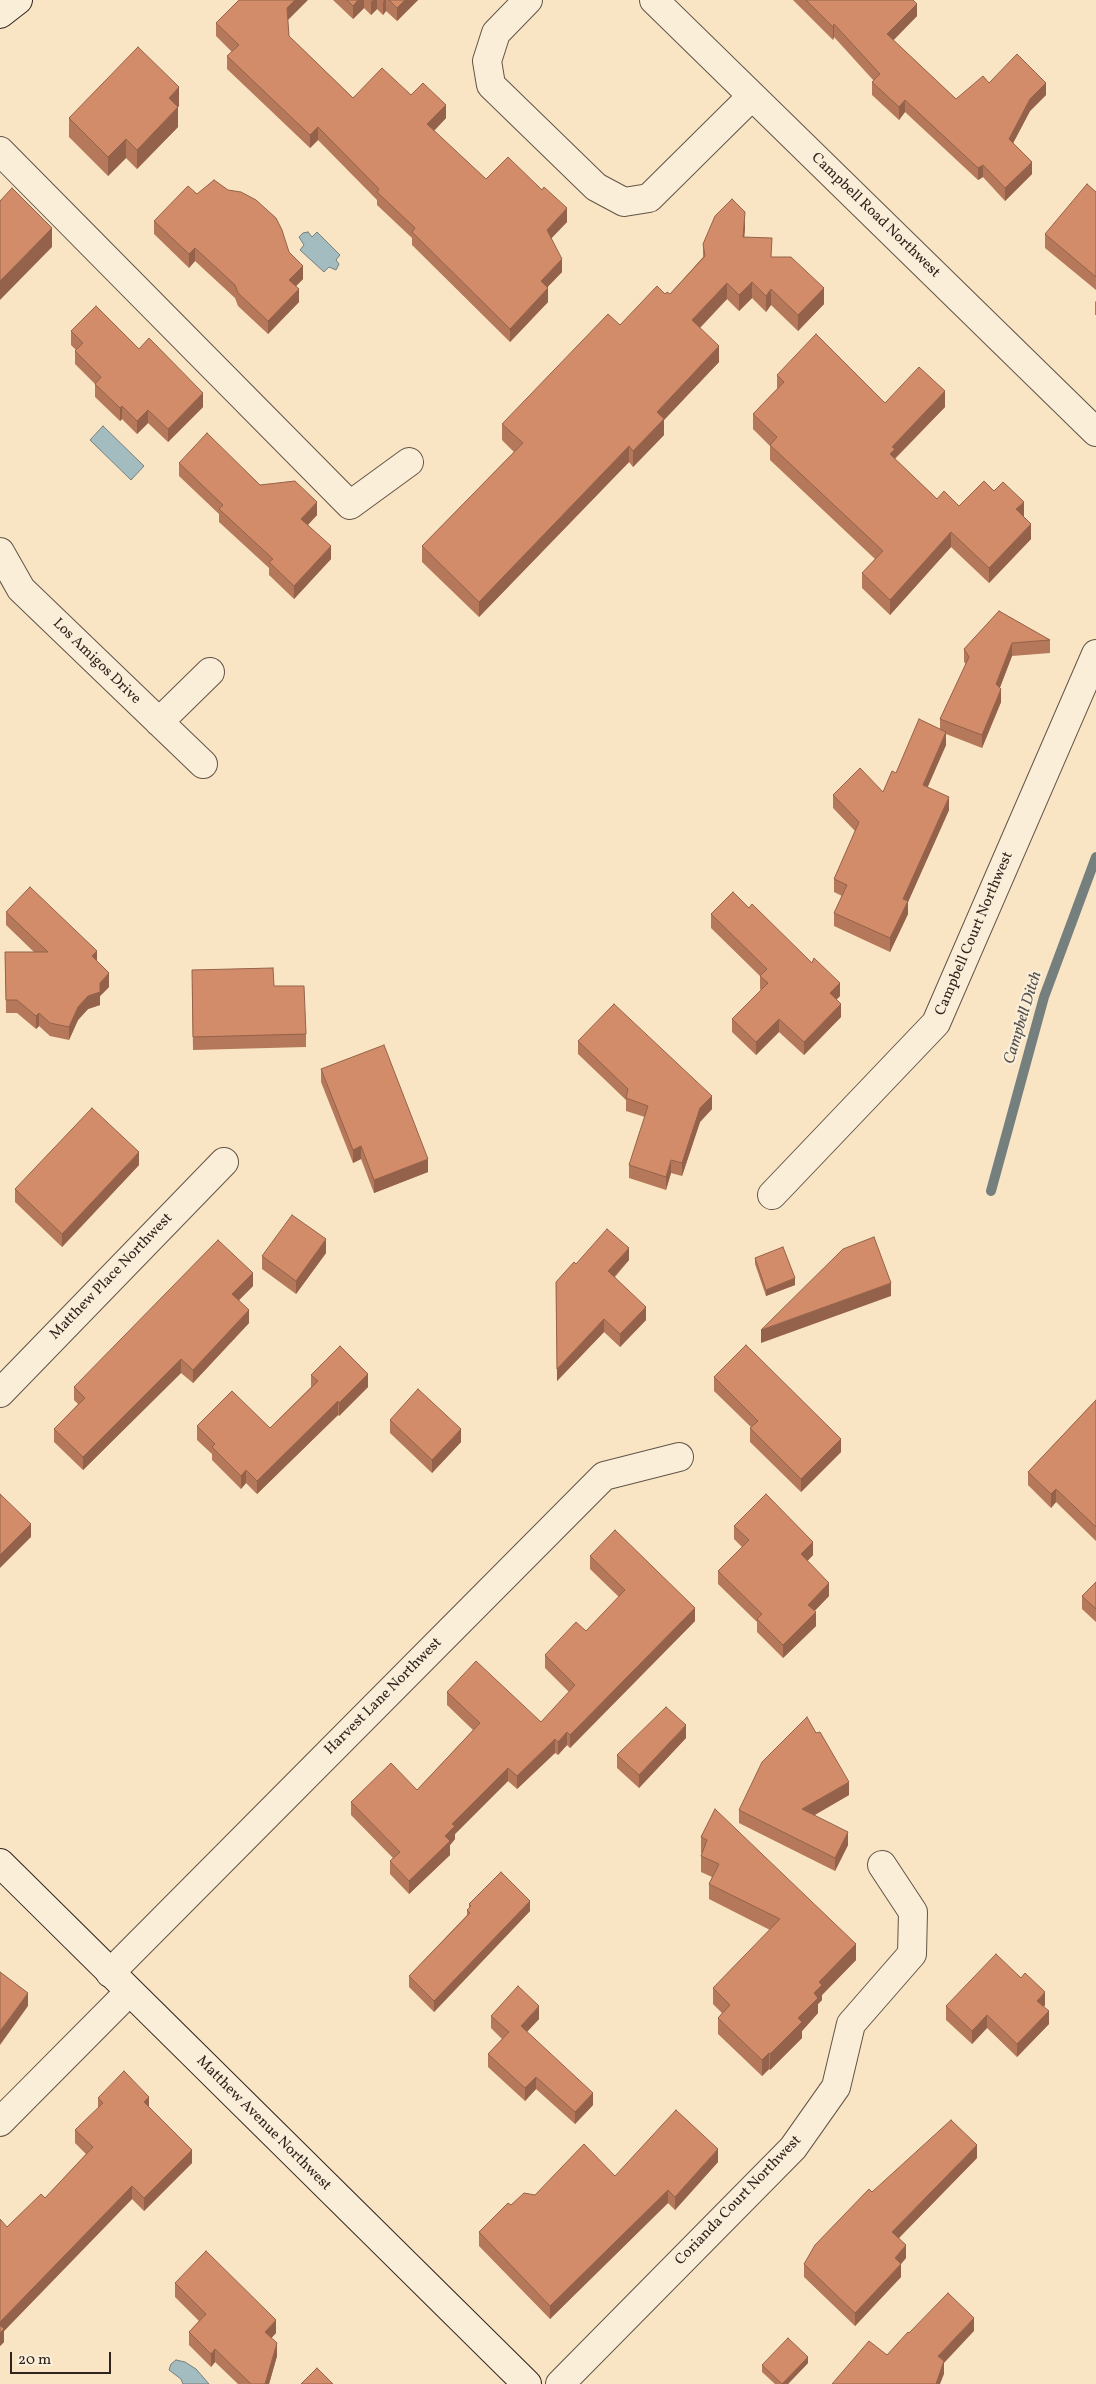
<!DOCTYPE html>
<style>
body{margin:0}
#map{position:relative;width:1096px;height:2384px;overflow:hidden;background:#f9e5c4;font-family:Vollkorn,serif}
canvas{display:block}
.scale{position:absolute;left:10px;top:2352px;width:101px;height:22px;box-sizing:border-box;border:2px solid #2f231d;border-top:0;padding-left:6px;font-size:15px;line-height:18px;white-space:nowrap;color:#2f231d;-webkit-text-stroke:4px #fbeed9;paint-order:stroke}
</style>
<div id="map">
<canvas width="1096" height="2384"></canvas>
<div class="scale">20 m</div>
</div>
<script>
const g = document.querySelector('canvas').getContext('2d');
g.lineJoin = 'round';
function fill(path, color) { g.fillStyle = color; g.fill(path, 'evenodd'); }
const toPath = rows => new Path2D(rows.map(r => 'M' + r).join(''));
function stroke(path, color, width, dash) { g.strokeStyle = color; g.lineWidth = width; g.lineCap = dash ? 'butt' : 'round'; g.setLineDash(dash || []); g.stroke(path); }
function write(font, color, halo, rows, align = 'center') {
  g.font = font + ' Vollkorn,serif'; g.lineWidth = 4.5; g.setLineDash([]); g.textBaseline = 'middle'; g.strokeStyle = halo; g.fillStyle = color; for (const [text, x, y, turn = 0] of rows) {
    g.save(); g.translate(x, y); g.rotate((+turn || 0) * Math.PI / 180); g.textAlign = isNaN(turn) ? turn : align; if (halo) g.strokeText(text, 0, 0); g.fillText(text, 0, 0); g.restore();
  }
}
const water = toPath([
 [308,232,312,237,317,232,340,255,336,260,339,264,336,270,329,267,324,272,300,250,304,245,299,237,303,233,308,232],
 [103,426,144,466,131,480,90,440,103,426],
 [176,2360,185,2362,196,2369,209,2384,183,2384,181,2379,169,2370,171,2364,176,2360]
]);
fill(water, '#a3bcbf');
stroke(water, '#757f7e', 1);
stroke(toPath([
 [991,1191,1044,997,1096,857]
]), '#757f7e', 10);
const street = toPath([
 [528,0,496,33,487,61,491,85,596,187,624,202,649,198,752,96],
 [654,0,1096,432],
 [0,151,350,505,409,462],
 [0,552,21,589,203,764],
 [159,722,210,672],
 [772,1195,936,1023,1096,654],
 [0,1393,224,1162],
 [110,1973,604,1476,679,1457],
 [0,2122,129,1992],
 [560,2384,793,2148,836,2087,851,2024,912,1954,913,1912,882,1865]
]);
const secondary = toPath([
 [0,14,18,0],
 [0,1863,527,2384]
]);
stroke(street, '#625447', 30);
stroke(secondary, '#2f231d', 30);
stroke(street, '#fbeed9', 28);
stroke(secondary, '#fbeed9', 28);
fill(toPath([
 [333,0,418,0,397,21,386,11,383,15,377,9,371,15,364,8,353,19],
 [793,0,913,0,917,16,893,40,956,99,989,83,1046,95,1030,111,1013,143,1032,174,1005,201,983,177,978,180,905,112,899,120,872,95,872,82,874,81,834,37,833,40],
 [288,21,289,36,353,98,411,95,446,118,434,131,486,179,567,222,551,238,562,272,547,287,548,302,510,342,412,245,412,238,377,205,377,200,318,140,310,148,227,69,227,56,232,52,216,36,216,23],
 [179,106,178,107,178,127,137,169,126,158,108,176,69,137,69,118],
 [228,190,289,252,303,279,296,286,299,302,268,334,238,306,235,298,195,261,189,268,154,234,154,221,197,194],
 [1096,192,1096,290,1045,248,1045,234],
 [745,228,744,237,771,257,824,304,798,331,771,305,766,312,752,298,739,311,727,299,700,328,719,362,664,420,664,435,633,467,629,462,479,617,422,562,422,546,514,452,502,440,502,424,620,325,665,294,670,294,703,257,703,244],
 [1096,301,1096,315,1095,315,1095,302],
 [71,331,139,349,203,407,168,442,148,423,137,434,122,419,120,421,95,397,95,384,75,364,75,351,76,350,71,345],
 [777,375,885,403,945,407,895,459,937,499,959,506,1024,517,1031,539,989,583,951,547,890,615,862,588,862,573,875,559,770,460,770,446,753,429,753,414,777,389],
 [179,463,260,485,317,515,308,525,331,559,294,599,269,575,269,568,219,522,219,514,179,476],
 [999,611,1050,640,1050,653,1012,656,1000,687,1001,702,982,748,946,734,946,745,927,787,949,810,908,902,908,914,890,952,834,926,834,913,842,896,834,892,834,879,855,831,833,808,833,795,883,792,896,773,940,729,940,719,966,664,964,662,964,649],
 [6,912,97,962,109,987,100,996,100,1005,88,1009,78,1020,69,1040,50,1036,39,1026,36,1029,17,1013,6,1013,5,952,34,952,6,925],
 [711,914,840,996,836,1000,841,1017,804,1055,779,1032,756,1055,732,1032,732,1019,761,990,760,989,760,976,711,928],
 [192,983,274,986,306,1034,306,1047,193,1050],
 [578,1041,712,1109,700,1122,682,1176,671,1173,666,1190,629,1178,629,1165,645,1117,626,1111,626,1100,578,1054],
 [321,1069,428,1172,374,1193,361,1159,353,1163,321,1082],
 [139,1165,62,1247,15,1202,15,1189],
 [326,1253,296,1294,262,1269,262,1256],
 [755,1258,795,1285,766,1296,755,1264],
 [629,1260,615,1277,646,1320,620,1347,604,1332,557,1381,556,1282,576,1264],
 [253,1286,239,1300,249,1323,193,1383,181,1373,83,1470,54,1442,54,1429,78,1404,74,1400,74,1387],
 [311,1375,368,1387,339,1416,338,1415,257,1494,246,1483,241,1489,212,1460,212,1454,197,1440,197,1426,270,1428,311,1387],
 [714,1377,841,1452,801,1492,750,1442,750,1428,751,1427,714,1391],
 [1096,1400,1096,1541,1056,1502,1051,1508,1028,1485,1028,1472],
 [390,1420,461,1442,432,1473,390,1433],
 [734,1526,813,1555,807,1561,829,1596,814,1611,816,1626,783,1658,757,1632,757,1622,718,1584,718,1571,742,1547,734,1539],
 [590,1556,695,1621,570,1748,567,1745,558,1755,555,1753,517,1789,508,1781,455,1834,455,1839,450,1845,450,1855,409,1894,390,1874,390,1861,393,1858,351,1815,351,1802,417,1790,473,1730,447,1705,447,1692,541,1722,569,1692,545,1668,545,1655,586,1631,619,1597,590,1569],
 [1096,1582,1096,1622,1082,1609,1082,1596],
 [686,1738,639,1788,617,1768,617,1755],
 [849,1795,815,1815,848,1845,835,1871,739,1823,739,1810],
 [715,1809,856,1960,822,1995,822,2000,818,2004,818,2013,802,2031,802,2038,770,2070,769,2069,762,2076,718,2034,718,2018,722,2013,713,2004,713,1988,770,1930,709,1899,709,1884,712,1877,701,1872,701,1856,702,1853,701,1853,701,1837],
 [469,1904,530,1911,434,2012,409,1987,409,1976,467,1915,467,1910,469,1908],
 [1021,1978,1045,2005,1044,2007,1049,2024,1017,2057,987,2028,972,2044,946,2020,946,2006],
 [491,2016,539,2019,527,2032,593,2105,575,2124,536,2089,525,2101,488,2067,488,2054,502,2039,491,2028],
 [98,2098,149,2108,192,2163,144,2211,132,2199,4,2331,4,2342,0,2346,7,2227,45,2198,86,2154,75,2143,75,2130,98,2108],
 [977,2158,899,2238,906,2258,901,2264,901,2277,855,2326,804,2277,804,2264,872,2192],
 [718,2162,675,2210,668,2203,550,2319,479,2246,479,2232,511,2205,615,2176],
 [175,2283,276,2333,271,2338,277,2356,269,2384,238,2384,215,2362,211,2367,189,2345,189,2332,199,2321,175,2297],
 [808,2363,788,2384,775,2384,762,2372,762,2365]
]), '#b5785a');
fill(toPath([
 [295,0,308,0,287,21,287,8],
 [358,0,364,0,364,8,353,19,353,6],
 [373,0,377,0,377,9,371,15,371,2],
 [384,0,386,0,386,11,383,15,383,2],
 [405,0,418,0,397,21,397,8],
 [917,4,917,16,887,47,887,34],
 [834,24,834,37,833,40,833,27],
 [1046,83,1046,95,1030,111,1009,151,1009,139,1030,99],
 [179,87,179,106,169,117,169,98],
 [905,100,905,112,899,120,899,107],
 [446,105,446,118,427,138,427,124],
 [178,107,178,127,137,169,137,150],
 [318,127,318,140,310,148,310,135],
 [126,139,126,158,108,176,108,157],
 [1032,162,1032,174,1005,201,1005,188],
 [983,165,983,177,978,180,978,168],
 [567,208,567,222,547,243,547,230],
 [745,212,745,228,743,253,743,237],
 [52,228,52,247,0,300,0,281],
 [195,248,195,261,189,268,189,254],
 [562,259,562,272,541,294,541,281],
 [303,266,303,279,289,293,289,280],
 [752,282,752,298,739,311,739,295],
 [727,283,727,299,692,336,692,320],
 [548,288,548,302,510,342,510,329],
 [824,288,824,304,798,331,798,315],
 [299,289,299,302,268,334,268,321],
 [771,289,771,305,766,312,766,296],
 [719,346,719,362,664,420,664,435,633,467,633,451,657,412],
 [945,391,945,407,895,458,895,465,890,454,892,447],
 [203,393,203,407,168,442,168,429],
 [122,406,122,419,120,421,120,408],
 [148,410,148,423,137,434,137,421],
 [629,446,629,462,479,617,479,602],
 [317,502,317,515,301,532,301,519],
 [1024,502,1024,517,1016,509],
 [1031,524,1031,539,989,583,989,568],
 [951,532,951,547,890,615,890,600],
 [331,546,331,559,294,599,294,586],
 [1012,643,1012,656,996,698,996,684],
 [1001,689,1001,702,982,748,982,735],
 [946,732,946,745,923,798,923,785],
 [949,797,949,810,908,902,908,914,890,952,890,938,903,899],
 [97,951,97,964,92,956],
 [109,973,109,987,100,996,100,1005,88,1009,78,1020,69,1040,69,1027,78,1007],
 [840,983,840,996,830,1006,830,993],
 [841,1004,841,1017,804,1055,804,1042],
 [39,1013,39,1026,36,1029,36,1016],
 [779,1019,779,1032,756,1055,756,1042],
 [712,1096,712,1109,700,1122,682,1176,682,1163,700,1108],
 [361,1146,361,1159,353,1163,353,1150],
 [139,1152,139,1165,62,1247,62,1234],
 [428,1159,428,1172,374,1193,374,1180],
 [671,1160,671,1173,666,1190,666,1177],
 [326,1239,326,1253,296,1294,296,1281],
 [629,1248,629,1260,608,1283,608,1271],
 [253,1273,253,1286,232,1307,232,1294],
 [795,1278,795,1285,766,1296,766,1290],
 [891,1283,891,1296,761,1343,761,1330],
 [646,1307,646,1320,620,1347,620,1334],
 [249,1310,249,1323,193,1383,193,1370],
 [604,1319,604,1332,557,1381,557,1369],
 [181,1359,181,1373,83,1470,83,1457],
 [368,1374,368,1387,339,1416,339,1403],
 [338,1401,338,1415,257,1494,257,1481],
 [461,1429,461,1442,432,1473,432,1460],
 [841,1439,841,1452,801,1492,801,1479],
 [246,1470,246,1483,241,1489,241,1476],
 [1056,1489,1056,1502,1051,1508,1051,1494],
 [31,1524,31,1537,0,1568,0,1555],
 [813,1542,813,1555,801,1568,801,1554],
 [829,1583,829,1596,808,1618,808,1605],
 [695,1608,695,1621,570,1748,570,1735],
 [816,1612,816,1626,783,1658,783,1645],
 [686,1725,686,1738,639,1788,639,1775],
 [567,1732,567,1745,558,1755,558,1742],
 [555,1739,555,1753,517,1789,517,1776],
 [508,1768,508,1781,455,1834,455,1839,450,1845,450,1855,409,1894,409,1881,445,1836,452,1824],
 [849,1782,849,1795,802,1822,802,1809],
 [848,1832,848,1845,835,1871,835,1858],
 [530,1901,530,1911,434,2012,434,2001],
 [856,1944,856,1960,822,1995,822,2000,818,2004,818,2013,802,2031,802,2038,770,2070,770,2054,798,2018,819,1982],
 [1045,1992,1045,2005,1037,2014,1037,2001],
 [28,1993,28,2006,0,2045,0,2031],
 [539,2006,539,2019,521,2038,521,2026],
 [1049,2011,1049,2024,1017,2057,1017,2044],
 [987,2015,987,2028,972,2044,972,2031],
 [769,2053,769,2069,762,2076,762,2060],
 [536,2077,536,2089,525,2101,525,2088],
 [593,2093,593,2105,575,2124,575,2112],
 [149,2097,149,2110,144,2102],
 [977,2145,977,2158,892,2245,892,2232],
 [718,2149,718,2162,675,2210,675,2197],
 [192,2150,192,2163,144,2211,144,2198],
 [132,2186,132,2199,4,2331,4,2342,0,2346,0,2322],
 [668,2190,668,2203,550,2319,550,2306],
 [906,2245,906,2258,895,2271,895,2258],
 [901,2264,901,2277,855,2326,855,2313],
 [974,2318,974,2331,944,2363,944,2374,940,2384,936,2384,938,2356],
 [276,2320,276,2333,265,2345,265,2332],
 [277,2343,277,2356,269,2384,265,2384],
 [215,2349,215,2362,211,2367,211,2354],
 [808,2357,808,2363,788,2384,782,2384]
]), '#94624a');
const building = toPath([
 [239,0,295,0,287,8,289,36,353,98,382,68,411,95,423,83,446,105,427,124,486,179,508,157,542,190,544,187,567,208,547,230,562,259,541,281,548,288,510,329,412,232,415,228,377,192,379,189,318,127,310,135,227,56,239,45,216,23,239,0],
 [347,0,358,0,353,6,347,0],
 [389,0,405,0,397,8,389,0],
 [806,0,913,0,917,4,887,34,956,99,983,76,989,83,1017,54,1046,83,1030,99,1009,139,1032,162,1005,188,983,165,978,168,905,100,899,107,872,82,880,74,834,24,833,27,806,0],
 [138,47,179,87,169,98,178,107,137,150,126,139,108,157,69,118,138,47],
 [214,180,228,190,241,192,256,200,276,218,282,230,289,252,303,266,289,280,299,289,268,321,238,293,235,285,195,248,189,254,154,221,188,186,197,194,214,180],
 [1087,184,1096,192,1096,277,1045,234,1087,184],
 [12,188,52,228,0,281,0,201,12,188],
 [732,199,745,212,743,237,772,238,771,257,791,257,824,288,798,315,771,289,766,296,752,282,739,295,727,283,692,320,719,346,657,412,664,419,633,451,629,446,479,602,422,546,523,443,502,424,608,314,620,325,657,286,665,294,667,292,670,294,705,256,703,244,715,216,732,199],
 [96,306,139,349,149,338,203,393,168,429,148,410,137,421,122,406,120,408,95,384,101,377,75,351,83,343,71,331,96,306],
 [816,334,885,403,919,367,945,391,892,447,895,449,890,454,937,499,944,491,959,506,984,481,994,491,1003,482,1024,502,1016,509,1031,524,989,568,951,532,890,600,862,573,883,551,770,445,777,437,753,414,784,382,777,375,816,334],
 [207,433,260,485,295,481,317,502,301,519,331,546,294,586,269,562,273,559,219,509,223,505,179,463,207,433],
 [999,611,1050,640,1012,643,996,684,1001,689,982,735,940,719,969,657,964,649,999,611],
 [919,719,946,732,923,785,949,797,903,899,908,901,890,938,834,913,847,885,834,879,859,822,833,795,860,768,883,792,892,771,896,773,919,719],
 [30,887,97,951,92,956,109,973,100,983,100,992,88,996,78,1007,69,1027,50,1023,39,1013,36,1016,17,1000,6,1000,5,952,48,952,6,912,30,887],
 [733,892,749,908,752,904,812,963,814,958,840,983,830,993,841,1004,804,1042,779,1019,756,1042,732,1019,768,983,760,976,767,969,711,914,733,892],
 [273,968,274,986,304,986,306,1034,193,1037,192,970,273,968],
 [614,1004,712,1096,700,1108,682,1163,671,1160,666,1177,629,1165,648,1106,626,1098,628,1089,578,1041,614,1004],
 [384,1045,428,1159,374,1180,361,1146,353,1150,321,1069,384,1045],
 [92,1108,139,1152,62,1234,15,1189,92,1108],
 [292,1215,326,1239,296,1281,262,1256,292,1215],
 [607,1229,629,1248,608,1271,646,1307,620,1334,604,1319,557,1369,556,1282,574,1262,576,1264,607,1229],
 [874,1237,891,1283,761,1330,843,1249,874,1237],
 [218,1240,253,1273,232,1294,249,1310,193,1370,181,1359,83,1457,54,1429,85,1398,74,1387,218,1240],
 [783,1247,795,1278,766,1290,755,1258,783,1247],
 [746,1345,841,1439,801,1479,750,1428,758,1421,714,1377,746,1345],
 [340,1346,368,1374,339,1403,338,1401,257,1481,246,1470,241,1476,212,1447,215,1444,197,1426,232,1391,270,1428,318,1381,311,1375,340,1346],
 [418,1389,461,1429,432,1460,390,1420,418,1389],
 [1096,1400,1096,1527,1056,1489,1051,1494,1028,1472,1096,1400],
 [0,1494,31,1524,0,1555,0,1494],
 [766,1494,813,1542,801,1554,829,1583,808,1605,816,1612,783,1645,757,1619,762,1614,718,1571,749,1540,734,1526,766,1494],
 [615,1530,695,1608,570,1735,567,1732,558,1742,555,1739,517,1776,508,1768,452,1824,455,1826,445,1836,450,1841,409,1881,390,1861,400,1852,351,1802,391,1763,417,1790,480,1723,447,1692,476,1661,541,1722,575,1685,545,1655,576,1622,586,1631,625,1590,590,1556,615,1530],
 [1096,1582,1096,1609,1082,1596,1096,1582],
 [666,1707,686,1725,639,1775,617,1755,666,1707],
 [807,1717,816,1733,820,1732,849,1782,802,1809,848,1832,835,1858,739,1810,762,1762,807,1717],
 [715,1809,856,1944,819,1982,822,1985,814,1993,818,1998,798,2018,802,2022,770,2054,769,2053,762,2060,718,2018,730,2005,713,1988,780,1919,709,1884,719,1864,701,1856,707,1840,701,1837,715,1809],
 [501,1872,530,1901,434,2001,409,1976,470,1913,467,1910,471,1906,469,1904,501,1872],
 [996,1954,1021,1978,1025,1973,1045,1992,1037,2001,1049,2011,1017,2044,987,2015,972,2031,946,2006,996,1954],
 [0,1972,28,1993,0,2031,0,1972],
 [518,1986,539,2006,521,2026,593,2093,575,2112,536,2077,525,2088,488,2054,509,2032,491,2016,518,1986],
 [124,2071,149,2097,144,2102,192,2150,144,2198,132,2186,0,2322,0,2219,7,2227,41,2194,45,2198,93,2147,75,2130,103,2103,98,2098,124,2071],
 [676,2110,718,2149,675,2197,668,2190,550,2306,479,2232,508,2203,511,2205,524,2193,535,2195,584,2144,615,2176,676,2110],
 [951,2120,977,2145,892,2232,906,2245,895,2258,901,2264,855,2313,804,2264,815,2245,869,2189,872,2192,951,2120],
 [206,2251,276,2320,265,2332,277,2343,265,2384,251,2384,215,2349,211,2354,189,2332,206,2314,175,2283,206,2251],
 [948,2293,974,2318,938,2356,944,2361,936,2384,832,2384,869,2341,887,2355,908,2332,909,2333,948,2293],
 [0,2325,4,2329,0,2333,0,2325],
 [788,2338,808,2357,782,2384,762,2365,788,2338],
 [317,2368,333,2384,301,2384,317,2368]
]);
fill(building, '#d38c69');
stroke(building, '#94624a', 1);
write('15px', '#2f231d', '#fbeed9', [
 ["Campbell Road Northwest",875,216,44],
 ["Los Amigos Drive",96,662,44],
 ["Campbell Court Northwest",975,934,-67],
 ["Matthew Place Northwest",112,1277,-46],
 ["Harvest Lane Northwest",384,1697,-45],
 ["Matthew Avenue Northwest",263,2124,45],
 ["Corianda Court Northwest",739,2201,-46]
]);
write('italic 16px', '#52514e', '#fbeed9', [
 ["Campbell Ditch",1024,1018,-73]
]);
</script>
